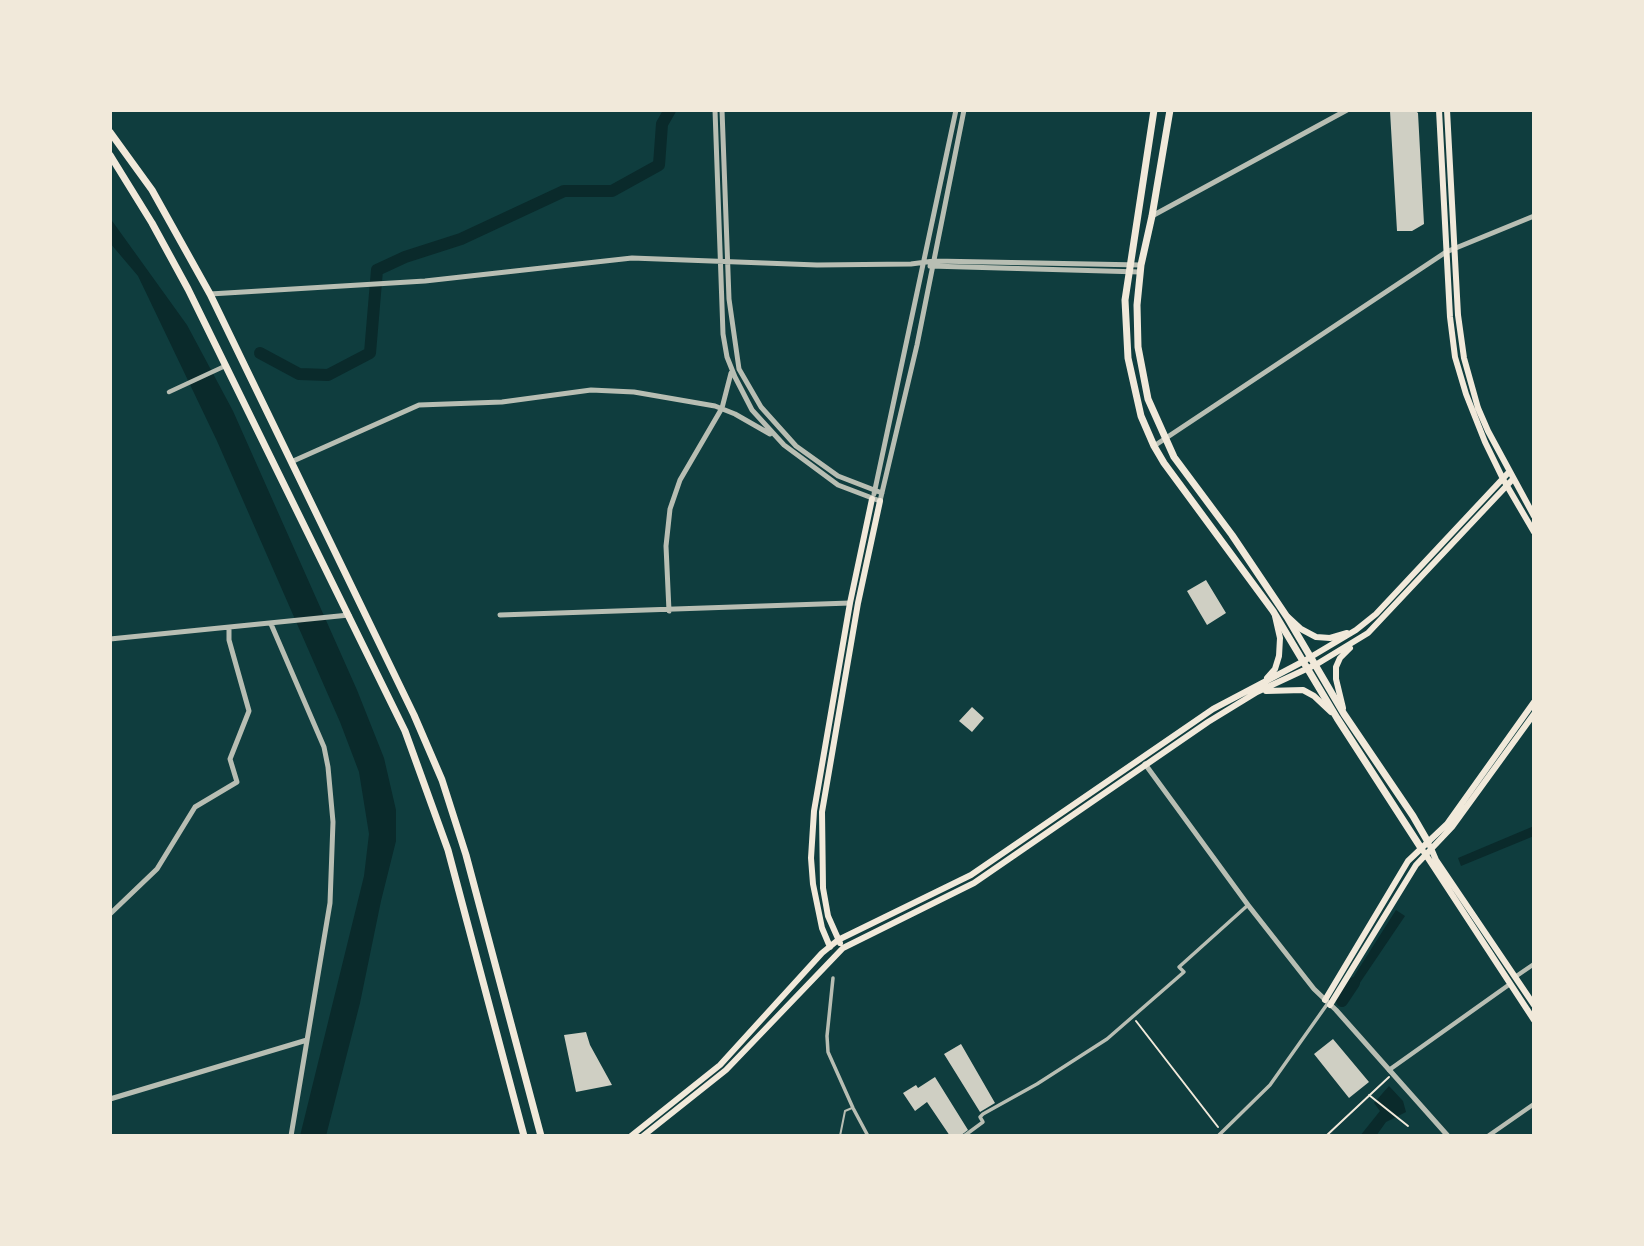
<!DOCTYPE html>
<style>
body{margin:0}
#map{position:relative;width:1644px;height:1246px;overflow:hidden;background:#0f3d3e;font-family:Jost,sans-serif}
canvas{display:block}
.frame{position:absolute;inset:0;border:112px solid #f1e9da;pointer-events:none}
</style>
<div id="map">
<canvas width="1644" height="1246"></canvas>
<div class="frame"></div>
</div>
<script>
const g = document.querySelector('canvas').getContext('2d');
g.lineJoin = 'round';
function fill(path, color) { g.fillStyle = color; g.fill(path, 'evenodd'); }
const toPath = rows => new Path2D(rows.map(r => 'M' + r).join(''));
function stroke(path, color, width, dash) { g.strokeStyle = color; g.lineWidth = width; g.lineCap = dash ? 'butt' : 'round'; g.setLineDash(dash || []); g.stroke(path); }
fill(toPath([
 [110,218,187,325,233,411,357,690,384,758,396,810,396,841,381,901,360,1003,326,1136,300,1136,364,876,369,834,359,772,340,722,217,441,138,276,110,243],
 [1534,826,1534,836,1461,866,1458,858],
 [1396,910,1405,916,1349,999,1342,995],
 [1389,1086,1403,1101,1406,1112,1386,1122,1376,1136,1360,1136,1380,1111,1374,1103]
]), '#0a2a2b');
stroke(toPath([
 [260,353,299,374,328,375,370,353,377,270,405,257,461,239,564,191,612,191,659,165,662,124,670,110],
 [1342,1001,1354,983]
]), '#0a2a2b', 12);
fill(toPath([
 [1415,110,1418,113,1424,224,1412,231,1397,231,1390,111],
 [1206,580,1226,613,1207,625,1187,591],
 [972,707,984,718,972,732,959,721],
 [586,1032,590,1045,612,1085,576,1092,564,1035],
 [1333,1039,1369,1082,1349,1098,1314,1054],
 [961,1044,995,1103,980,1112,944,1054],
 [935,1077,968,1130,960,1136,950,1136,927,1102,915,1111,903,1093,916,1085,918,1088]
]), '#cfcfc3');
stroke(toPath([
 [1136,1021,1218,1127],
 [1369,1095,1408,1126],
 [1326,1136,1389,1077]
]), '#f1e9da', 2);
stroke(toPath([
 [840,1136,845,1111,852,1108]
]), '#b8beb3', 2);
stroke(toPath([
 [833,978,827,1036,828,1052,853,1108,868,1136],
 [964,1136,983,1122,980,1117,983,1114,1037,1084,1107,1039,1184,972,1179,967,1248,905],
 [1218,1136,1270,1085,1328,1003]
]), '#b8beb3', 3.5);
stroke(toPath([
 [169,392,225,366],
 [1515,977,1534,964],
 [1389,1070,1510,984],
 [1488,1136,1534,1104]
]), '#b8beb3', 4.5);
stroke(toPath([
 [715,110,723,334,727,357,735,377,752,410,784,445,838,485,880,501,917,345,964,110],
 [722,110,729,299,739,369,761,407,796,446,838,476,882,493],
 [1152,216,1347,110],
 [930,266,1140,272],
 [210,294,425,281,632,258,817,265,911,264,934,261,1141,265],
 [1154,446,1446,252,1534,216],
 [291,462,419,405,502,402,591,390,634,392,715,406,735,414,770,434],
 [874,494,956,110],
 [669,611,666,546,670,509,680,480,722,408,731,373],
 [500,615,850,603],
 [271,624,324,747,328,767,333,822,330,903,291,1136],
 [110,639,349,615],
 [1145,764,1248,905,1314,989,1336,1010,1448,1136],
 [110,914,157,869,195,807,237,782,230,759,249,711,229,640,229,629],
 [110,1099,307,1040]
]), '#b8beb3', 5);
stroke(toPath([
 [1439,110,1450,317,1455,357,1466,394,1485,442,1503,479,1534,532],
 [1447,110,1458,315,1464,358,1478,408,1488,431,1534,516],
 [1288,617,1301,629,1316,637,1330,638,1347,633],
 [1267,678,1275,669,1279,656,1280,638,1275,616],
 [1266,691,1303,690,1314,696,1331,712],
 [1343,708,1336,679,1336,667,1340,658,1350,648],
 [1430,846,1436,860,1534,1005],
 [1424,852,1534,1020],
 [840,943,828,916,823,888,822,812,858,603,880,501],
 [830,947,822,928,813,884,811,858,814,811,850,603,872,499],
 [1325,1000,1408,861,1447,824,1534,702],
 [1330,1005,1416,865,1452,827,1534,714],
 [631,1136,720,1065,822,953,838,940,971,875,1213,709,1304,661,1356,630,1376,614,1509,472],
 [643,1136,726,1070,843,948,974,883,1208,722,1257,692,1317,664,1368,633,1513,479]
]), '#f1e9da', 6);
stroke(toPath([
 [1154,110,1125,300,1128,358,1141,416,1154,446,1164,463,1273,611,1337,718,1421,848],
 [1170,110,1152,216,1141,265,1137,305,1138,347,1148,399,1174,457,1232,535,1287,617,1344,714,1413,816,1428,842],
 [110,132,152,190,210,294,414,715,442,780,466,855,541,1136],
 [110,155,152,223,188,289,405,731,448,850,524,1136]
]), '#f1e9da', 7);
</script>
